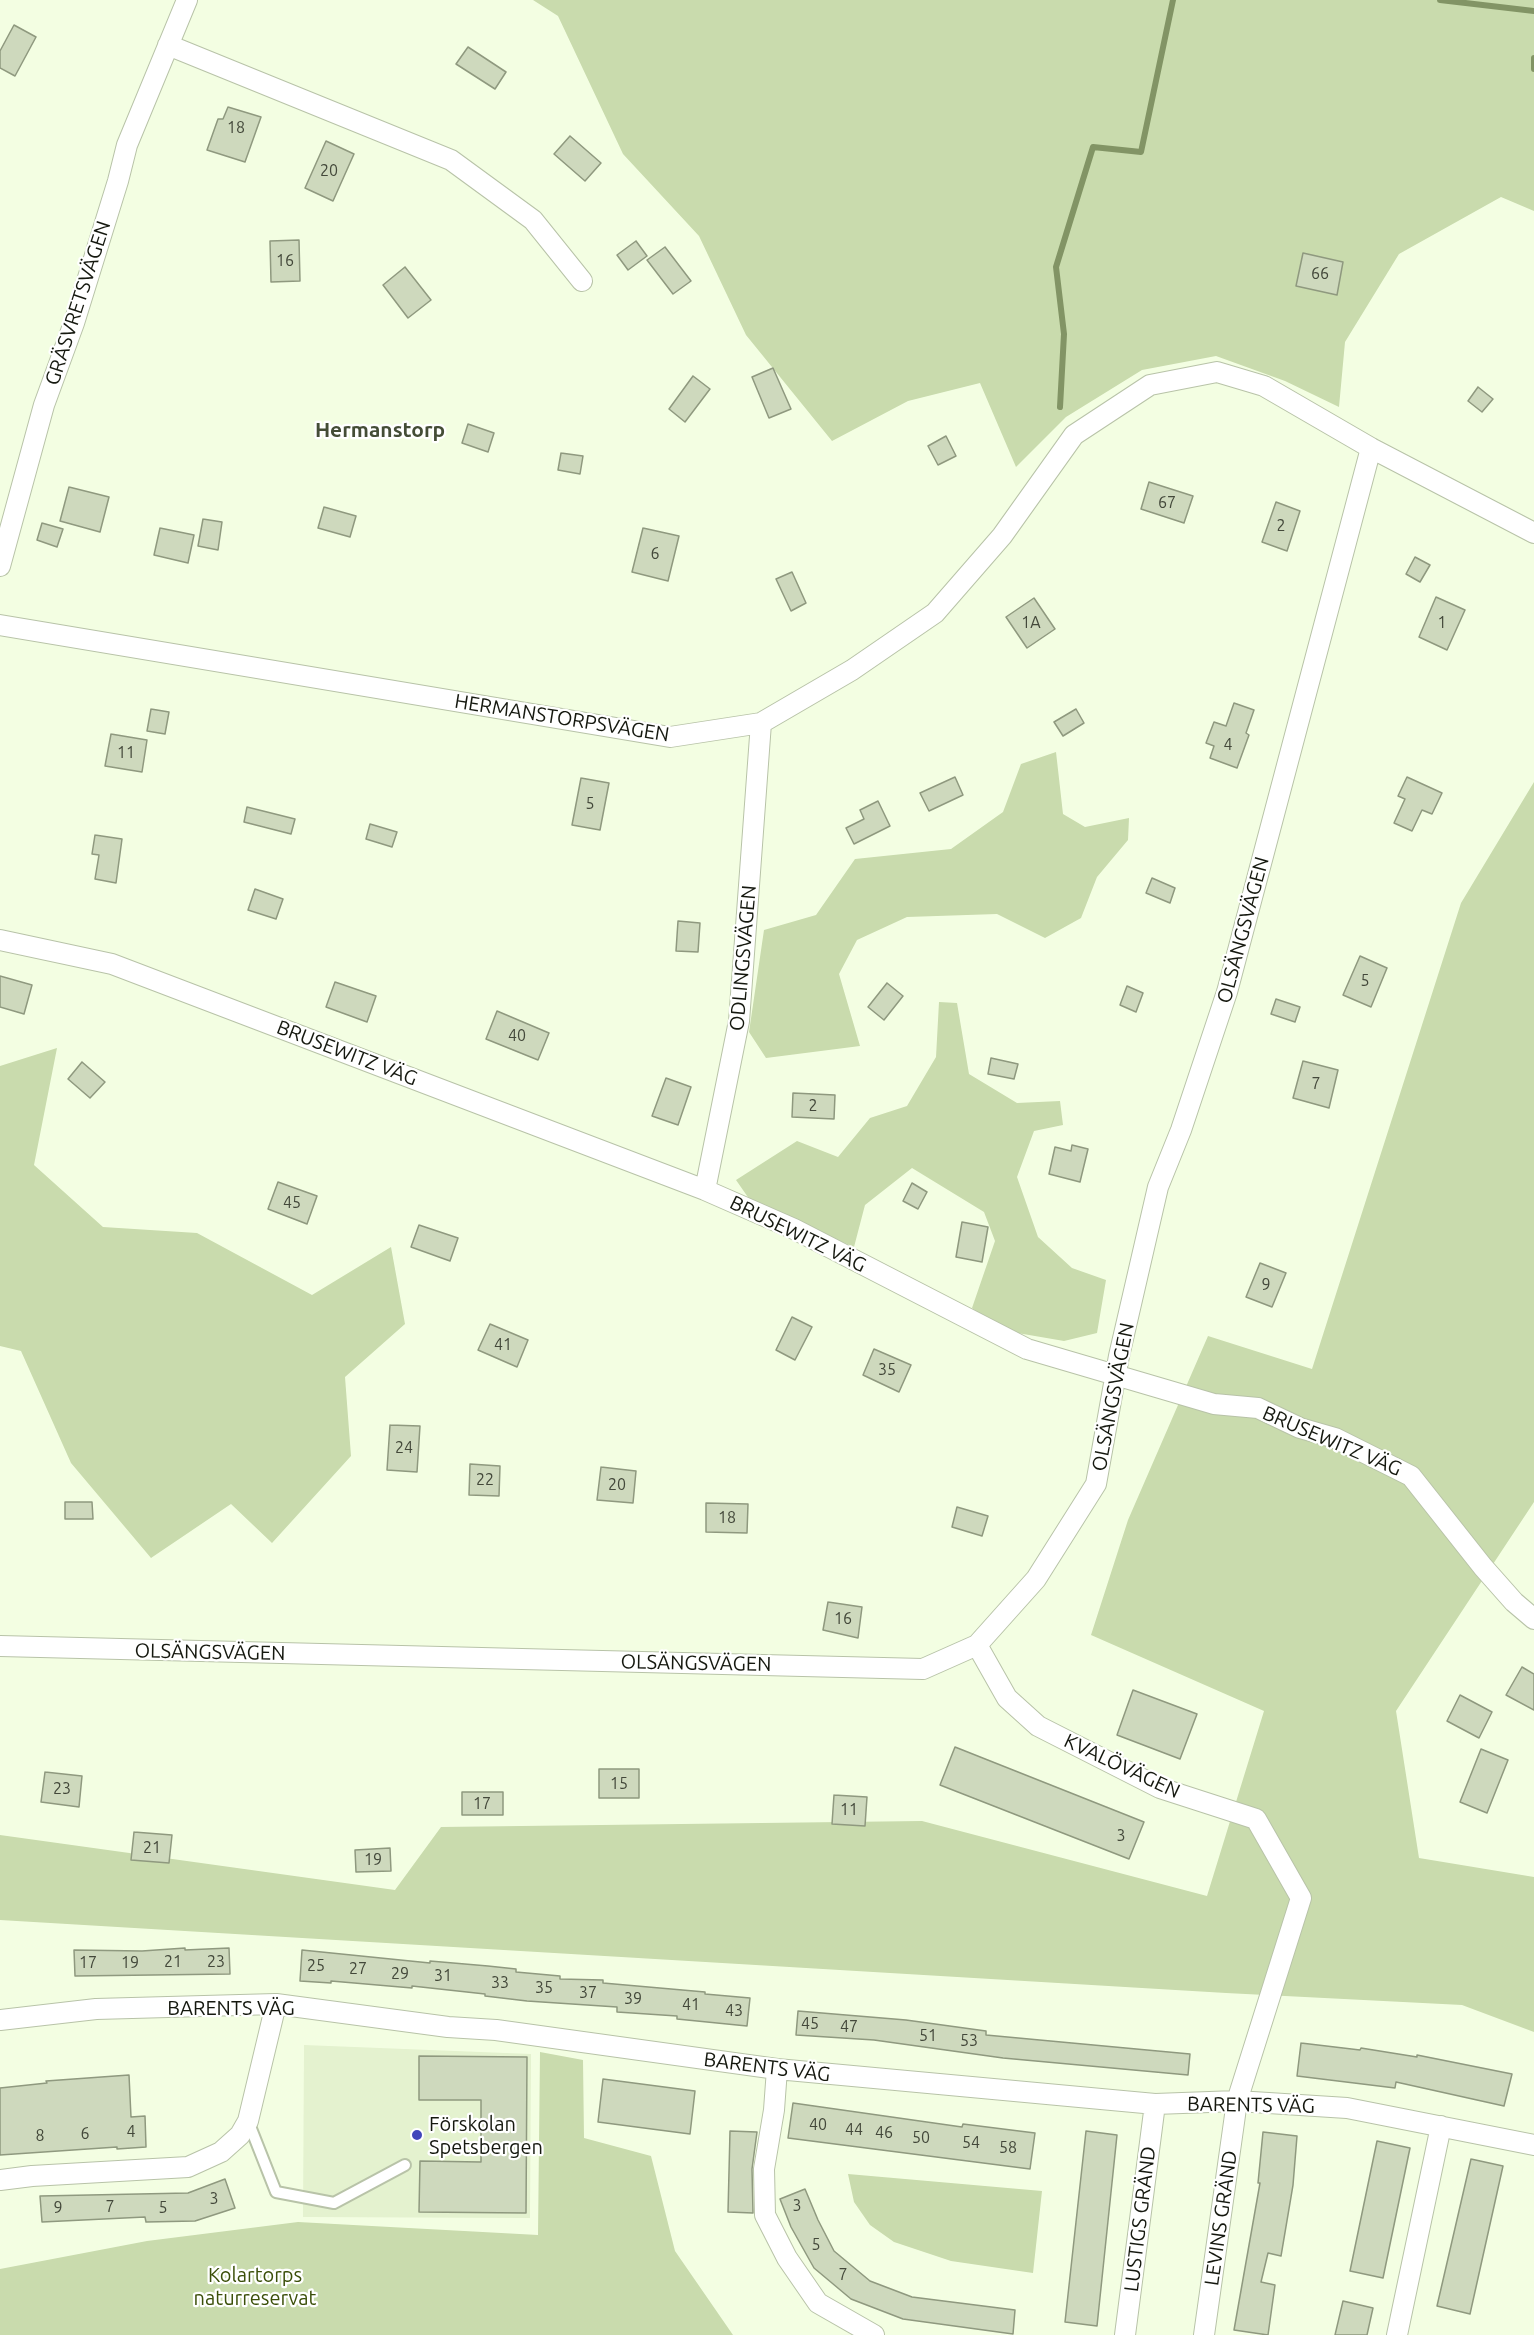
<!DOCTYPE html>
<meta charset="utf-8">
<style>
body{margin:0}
canvas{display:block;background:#f3fee2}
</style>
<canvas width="1534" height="2335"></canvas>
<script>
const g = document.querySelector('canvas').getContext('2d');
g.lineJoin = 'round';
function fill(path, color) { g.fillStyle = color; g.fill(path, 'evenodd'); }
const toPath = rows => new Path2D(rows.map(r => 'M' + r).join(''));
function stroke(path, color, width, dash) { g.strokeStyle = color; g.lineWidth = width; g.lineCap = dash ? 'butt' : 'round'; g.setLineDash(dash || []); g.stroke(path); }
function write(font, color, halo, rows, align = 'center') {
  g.font = font + ' Ubuntu,sans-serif'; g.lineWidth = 4.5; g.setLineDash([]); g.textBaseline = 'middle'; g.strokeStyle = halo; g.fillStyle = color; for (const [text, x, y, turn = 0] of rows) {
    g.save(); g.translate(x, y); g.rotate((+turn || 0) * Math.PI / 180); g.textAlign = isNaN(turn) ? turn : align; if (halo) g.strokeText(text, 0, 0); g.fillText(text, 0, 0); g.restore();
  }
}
fill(toPath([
 [304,2045,531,2054,530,2218,303,2217]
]), '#e4f2cf');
fill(toPath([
 [533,0,1534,0,1534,211,1501,197,1399,254,1345,342,1339,407,1285,381,1216,356,1142,370,1066,417,1016,467,980,383,908,401,832,441,746,335,699,236,623,154,558,16],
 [1056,752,1063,814,1085,827,1129,818,1128,840,1097,877,1081,918,1045,938,997,914,907,917,857,940,839,974,860,1046,766,1058,749,1032,764,930,816,915,855,859,951,849,1003,812,1021,764],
 [1534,782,1534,1502,1396,1711,1419,1858,1534,1877,1534,2032,1462,2005,1226,1993,0,1920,0,1835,395,1890,441,1827,922,1821,1207,1896,1264,1711,1091,1635,1128,1520,1208,1336,1312,1369,1461,903],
 [939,1002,957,1003,969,1074,1017,1103,1060,1101,1063,1125,1034,1131,1017,1177,1038,1237,1072,1268,1106,1280,1097,1333,1064,1341,1000,1330,972,1308,995,1241,984,1212,912,1168,865,1205,854,1247,752,1203,736,1180,797,1141,838,1157,870,1118,907,1106,936,1057],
 [57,1048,34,1165,103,1227,197,1233,312,1295,391,1247,405,1324,345,1377,351,1456,272,1543,231,1504,151,1558,71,1463,21,1351,0,1346,0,1066],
 [540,2052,583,2060,584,2138,651,2156,675,2251,733,2335,0,2335,0,2269,147,2241,298,2222,538,2235],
 [848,2174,1042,2191,1033,2273,951,2261,894,2242,870,2225,854,2202]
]), '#c9dbad');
stroke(toPath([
 [1440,0,1534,11],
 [1534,58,1534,69],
 [1060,407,1064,334,1056,267,1093,147,1141,152,1173,0]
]), '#829465', 6);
const building = toPath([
 [14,25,36,37,15,76,0,68,0,51,14,25],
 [468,47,506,72,495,89,456,64,468,47],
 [228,107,261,117,245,162,207,150,218,119,223,119,228,107],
 [570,136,601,163,585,181,554,154,570,136],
 [326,141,354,154,333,201,305,188,326,141],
 [299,240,300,281,271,282,270,241,299,240],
 [636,241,647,256,628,270,617,255,636,241],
 [665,247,691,281,673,294,647,260,665,247],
 [1303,253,1343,262,1337,295,1296,286,1303,253],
 [405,267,431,300,408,318,383,285,405,267],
 [773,368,791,409,769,418,752,377,773,368],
 [693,376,710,389,685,422,669,409,693,376],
 [1478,387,1493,399,1482,412,1468,401,1478,387],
 [468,424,494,433,488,452,462,443,468,424],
 [946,436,956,456,938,465,928,446,946,436],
 [561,453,583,456,580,474,558,470,561,453],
 [1149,482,1193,496,1184,523,1141,509,1149,482],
 [69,487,109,497,100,532,60,521,69,487],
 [1276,502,1300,511,1287,551,1262,542,1276,502],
 [324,507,356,516,350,537,318,528,324,507],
 [203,519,222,522,218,550,198,546,203,519],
 [42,523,63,529,57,547,37,540,42,523],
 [160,528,194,535,188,563,154,555,160,528],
 [643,528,679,536,668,581,632,572,643,528],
 [1415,557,1430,565,1420,582,1406,574,1415,557],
 [792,572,806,603,791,611,776,579,792,572],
 [1436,597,1465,610,1447,650,1419,637,1436,597],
 [1034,598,1055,629,1027,648,1006,617,1034,598],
 [1234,703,1254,710,1246,733,1249,735,1237,768,1210,758,1214,746,1206,743,1214,722,1226,726,1234,703],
 [151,709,169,712,165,734,147,731,151,709],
 [1076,709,1084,723,1063,736,1054,722,1076,709],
 [111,734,147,740,142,772,105,766,111,734],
 [955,777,963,795,929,811,920,793,955,777],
 [1407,777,1442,793,1432,814,1422,810,1412,831,1394,823,1405,799,1398,796,1407,777],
 [581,778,609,783,600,830,572,825,581,778],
 [878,801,890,826,854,844,846,828,864,819,860,810,878,801],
 [247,807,295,819,291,834,244,822,247,807],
 [370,824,397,832,392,847,366,839,370,824],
 [95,835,122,839,116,883,95,879,99,855,92,854,95,835],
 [1152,878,1175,888,1170,903,1146,893,1152,878],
 [255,889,283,899,276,919,248,910,255,889],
 [678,921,700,923,698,952,676,951,678,921],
 [1360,956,1387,968,1371,1007,1343,995,1360,956],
 [0,976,32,985,24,1014,0,1007,0,976],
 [335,982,376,996,367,1022,326,1007,335,982],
 [887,983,903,996,884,1020,868,1007,887,983],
 [1127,986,1143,993,1136,1012,1120,1005,1127,986],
 [1276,999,1300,1007,1295,1022,1271,1014,1276,999],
 [497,1011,549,1033,538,1060,486,1039,497,1011],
 [991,1058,1018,1064,1014,1079,988,1074,991,1058],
 [1303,1061,1338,1070,1329,1108,1293,1098,1303,1061],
 [82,1062,105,1082,90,1098,68,1079,82,1062],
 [666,1078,691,1087,678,1125,652,1116,666,1078],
 [793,1093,835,1095,834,1119,792,1117,793,1093],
 [1072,1145,1088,1149,1080,1182,1049,1174,1055,1147,1071,1151,1072,1145],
 [278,1182,317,1196,307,1224,268,1209,278,1182],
 [912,1183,927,1192,918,1209,903,1201,912,1183],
 [962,1222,988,1227,982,1262,956,1257,962,1222],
 [419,1225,458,1238,450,1261,411,1247,419,1225],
 [1260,1263,1286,1273,1272,1307,1246,1297,1260,1263],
 [792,1317,812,1327,795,1360,776,1350,792,1317],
 [490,1324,528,1340,517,1367,478,1350,490,1324],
 [874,1349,911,1365,899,1392,863,1375,874,1349],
 [390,1425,420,1426,417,1472,387,1470,390,1425],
 [470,1464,500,1466,499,1496,469,1495,470,1464],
 [601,1467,636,1471,633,1503,597,1500,601,1467],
 [65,1502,92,1502,93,1519,65,1519,65,1502],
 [706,1503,748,1504,747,1533,706,1532,706,1503],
 [957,1507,988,1516,982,1536,952,1527,957,1507],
 [828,1602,862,1607,858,1638,823,1630,828,1602],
 [1522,1667,1534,1674,1534,1710,1506,1695,1522,1667],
 [1133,1690,1197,1714,1180,1759,1117,1735,1133,1690],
 [1460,1695,1492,1712,1479,1738,1447,1721,1460,1695],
 [955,1747,1144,1822,1129,1859,940,1785,955,1747],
 [1481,1749,1508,1760,1487,1813,1460,1802,1481,1749],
 [599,1769,639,1769,639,1798,599,1798,599,1769],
 [45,1772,82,1776,79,1807,41,1802,45,1772],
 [462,1792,503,1792,503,1815,462,1815,462,1792],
 [834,1795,867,1797,865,1826,832,1824,834,1795],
 [134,1832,172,1835,169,1863,131,1860,134,1832],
 [390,1848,391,1871,356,1872,355,1850,390,1848],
 [185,1948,185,1950,229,1948,230,1974,75,1976,74,1950,142,1951,185,1948],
 [302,1950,430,1963,430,1961,488,1966,516,1969,516,1972,560,1976,560,1979,603,1980,603,1983,705,1992,705,1994,750,1998,747,2026,677,2019,677,2016,617,2012,617,2007,527,2001,485,1996,485,1994,412,1986,412,1988,331,1981,331,1983,300,1981,302,1950],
 [798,2011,906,2020,986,2031,986,2035,1190,2054,1188,2075,1003,2058,874,2040,796,2035,798,2011],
 [1301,2043,1360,2050,1361,2048,1417,2057,1417,2055,1512,2074,1504,2106,1396,2082,1395,2088,1297,2076,1301,2043],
 [419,2056,527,2057,526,2213,419,2212,420,2161,481,2162,481,2100,419,2100,419,2056],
 [129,2075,131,2117,145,2116,146,2147,117,2149,117,2147,0,2155,0,2088,47,2083,46,2081,129,2075],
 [603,2079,695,2091,690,2134,598,2122,603,2079],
 [793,2103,962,2127,963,2124,1035,2133,1030,2169,788,2138,793,2103],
 [730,2131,757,2132,752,2169,753,2213,728,2212,730,2131],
 [1086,2131,1117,2135,1097,2326,1065,2322,1086,2131],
 [1263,2132,1297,2136,1293,2185,1281,2256,1268,2253,1261,2282,1275,2285,1268,2335,1234,2330,1260,2183,1258,2183,1263,2132],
 [1377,2141,1410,2148,1383,2278,1350,2271,1377,2141],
 [1471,2159,1503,2166,1470,2314,1437,2306,1471,2159],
 [225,2179,235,2208,195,2221,146,2222,145,2217,42,2222,40,2196,188,2193,225,2179],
 [805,2189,818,2220,834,2251,870,2281,912,2297,1015,2310,1013,2334,903,2319,851,2299,814,2268,791,2227,780,2199,805,2189],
 [1343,2301,1373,2308,1367,2335,1335,2335,1343,2301]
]);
fill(building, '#ced9bd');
stroke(building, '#8f997f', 1.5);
const service = toPath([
 [248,2121,276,2192,334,2203,405,2165]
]);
const minor = toPath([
 [168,45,451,160,533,220,582,281],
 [0,566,44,405,74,323,118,181,127,145,187,0],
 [0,625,670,737,761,723,852,670,935,613,1002,536,1074,435,1150,385,1217,372,1264,386,1371,448,1534,533],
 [0,940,112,964,705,1190,794,1229,1027,1349,1214,1404,1258,1408,1300,1428,1335,1438,1411,1476,1483,1567,1514,1602,1534,1619],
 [705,1190,739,1021,761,723],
 [977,1645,1007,1698,1038,1726,1160,1788,1256,1819,1301,1898,1237,2101,1204,2335],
 [0,1646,923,1669,977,1645,1036,1579,1096,1484,1119,1356,1158,1187,1181,1130,1227,992,1371,448],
 [0,2020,96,2009,276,2004,448,2027,496,2030,777,2069,1155,2104,1237,2101,1347,2108,1534,2145],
 [777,2069,774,2110,764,2169,765,2215,787,2258,818,2303,874,2335],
 [0,2180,32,2176,188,2167,221,2152,240,2135,248,2121,276,2004],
 [1125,2335,1155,2104],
 [1397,2335,1441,2126]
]);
stroke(service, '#b8c3a8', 14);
stroke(minor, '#b8c3a8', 22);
stroke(service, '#fff', 10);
stroke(minor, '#fff', 20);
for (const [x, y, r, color] of [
 [417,2135,6,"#4146bb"]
]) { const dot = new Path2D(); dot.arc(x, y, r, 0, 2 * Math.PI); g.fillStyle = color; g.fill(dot); stroke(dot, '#fff', 2); }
write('16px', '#43483a', null, [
 ["18",236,128],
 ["20",329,171],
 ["16",285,261],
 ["66",1320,274],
 ["67",1167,503],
 ["2",1281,526],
 ["6",655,554],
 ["1A",1031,623],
 ["1",1442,623],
 ["4",1228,745],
 ["11",126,753],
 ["5",590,804],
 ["5",1365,981],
 ["40",517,1036],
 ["7",1316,1084],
 ["2",813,1106],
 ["45",292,1203],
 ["9",1266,1285],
 ["41",503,1345],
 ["35",887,1370],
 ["24",404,1448],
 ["22",485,1480],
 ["20",617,1485],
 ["18",727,1518],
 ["16",843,1619],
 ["15",619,1784],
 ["23",62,1789],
 ["17",482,1804],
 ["11",849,1810],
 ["3",1121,1836],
 ["21",152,1848],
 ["19",373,1860],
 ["21",173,1962],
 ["23",216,1962],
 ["17",88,1963],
 ["19",130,1963],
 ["25",316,1966],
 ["27",358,1969],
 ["29",400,1974],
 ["31",443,1976],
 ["33",500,1983],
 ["35",544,1988],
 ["37",588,1993],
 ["39",633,1999],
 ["41",691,2005],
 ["43",734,2011],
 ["45",810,2024],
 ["47",849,2027],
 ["51",928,2036],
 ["53",969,2041],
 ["40",818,2125],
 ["44",854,2130],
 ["4",131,2132],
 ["46",884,2133],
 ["6",85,2134],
 ["8",40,2136],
 ["50",921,2138],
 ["54",971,2143],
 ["58",1008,2148],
 ["3",214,2199],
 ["3",797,2206],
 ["7",110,2207],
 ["9",58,2208],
 ["5",163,2208],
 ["5",816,2245],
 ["7",843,2275]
]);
write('20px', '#15180f', '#fff', [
 ["GRÄSVRETSVÄGEN",78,303,-72],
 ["HERMANSTORPSVÄGEN",562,718,9],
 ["OLSÄNGSVÄGEN",1243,930,-75],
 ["ODLINGSVÄGEN",743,958,-85],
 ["BRUSEWITZ VÄG",347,1053,21],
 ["BRUSEWITZ VÄG",798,1234,26],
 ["OLSÄNGSVÄGEN",1113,1397,-79],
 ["BRUSEWITZ VÄG",1332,1441,23],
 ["OLSÄNGSVÄGEN",210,1652,1],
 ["OLSÄNGSVÄGEN",696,1663,1],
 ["KVALÖVÄGEN",1122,1766,25],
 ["BARENTS VÄG",231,2008],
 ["BARENTS VÄG",767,2067,7],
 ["BARENTS VÄG",1251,2105,1],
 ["LEVINS GRÄND",1221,2218,-82],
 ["LUSTIGS GRÄND",1140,2219,-83]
]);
write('20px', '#15180f', '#fff', [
 ["Förskolan",429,2124],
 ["Spetsbergen",429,2147]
], 'left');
write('20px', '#3b4f09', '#fff', [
 ["Kolartorps",255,2275],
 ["naturreservat",255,2298]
]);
write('bold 21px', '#444d36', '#fff', [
 ["Hermanstorp",380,430]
]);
</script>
